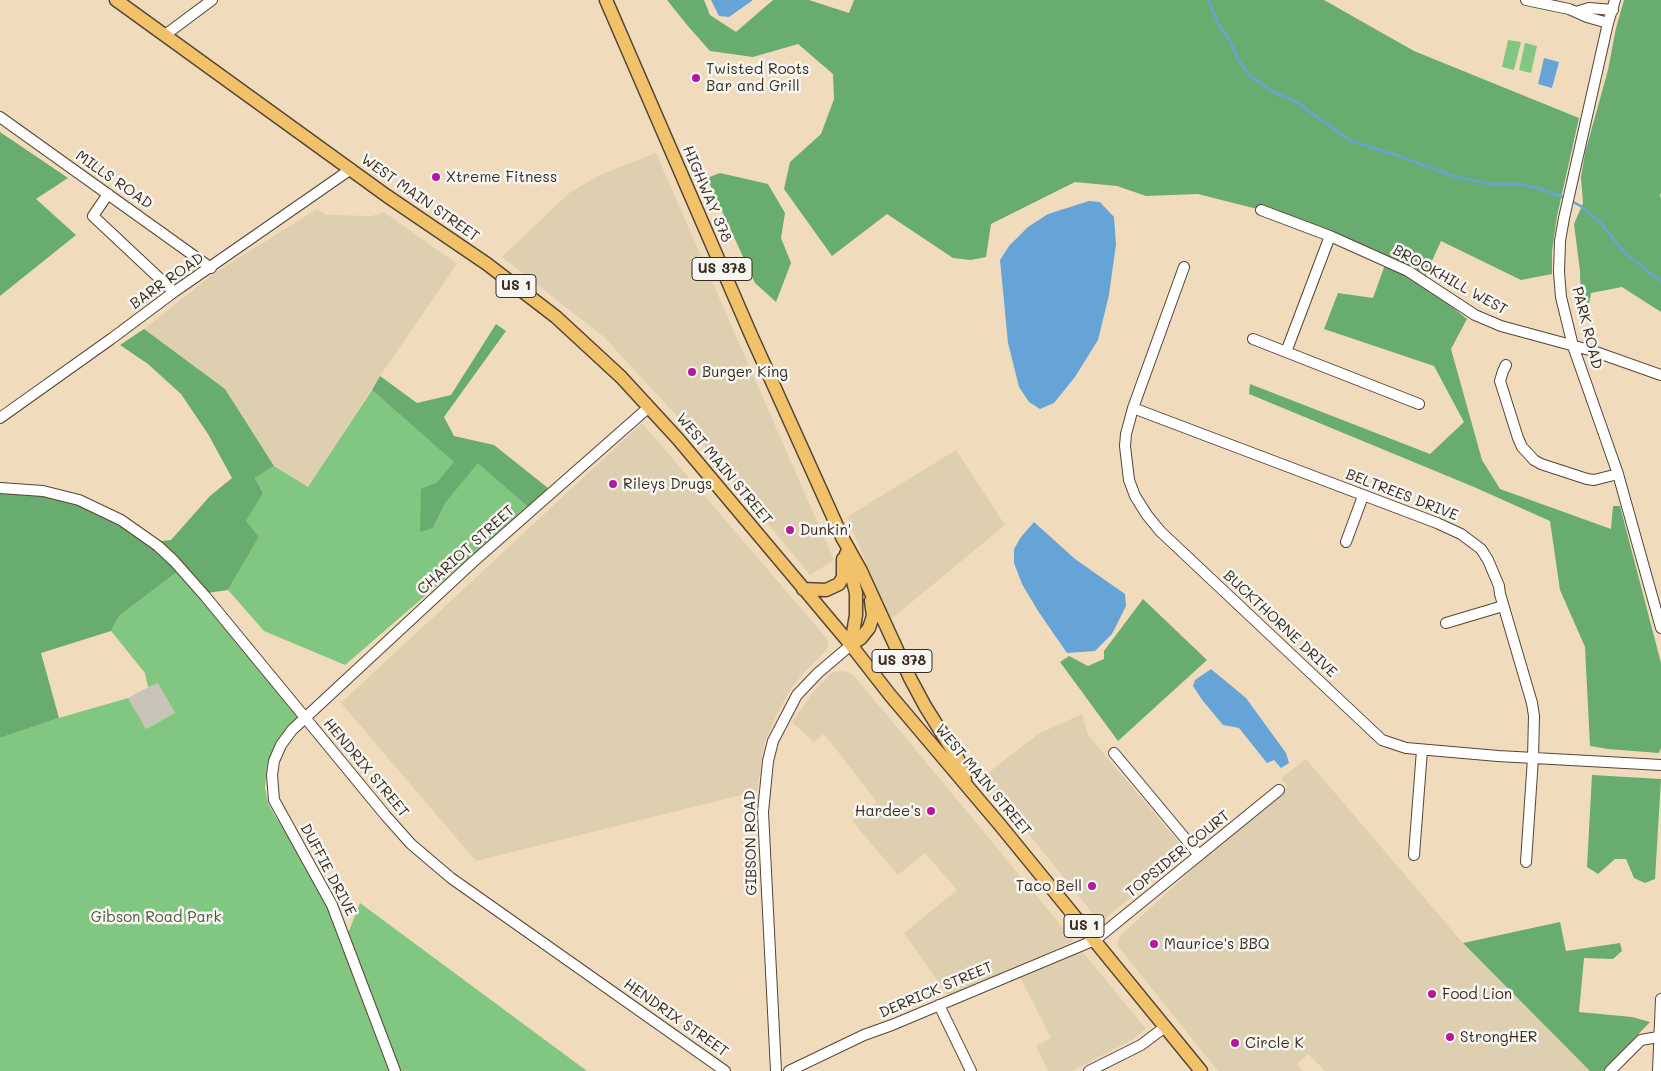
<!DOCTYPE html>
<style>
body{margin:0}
canvas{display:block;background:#f0dcbc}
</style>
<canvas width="1661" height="1071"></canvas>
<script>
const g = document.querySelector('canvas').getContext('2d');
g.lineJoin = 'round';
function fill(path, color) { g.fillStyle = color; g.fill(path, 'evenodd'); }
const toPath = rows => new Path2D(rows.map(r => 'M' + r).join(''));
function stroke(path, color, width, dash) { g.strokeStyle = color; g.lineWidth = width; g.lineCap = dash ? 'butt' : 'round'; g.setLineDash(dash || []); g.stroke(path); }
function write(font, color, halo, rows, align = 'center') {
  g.font = font + ' Mali,sans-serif'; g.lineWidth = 5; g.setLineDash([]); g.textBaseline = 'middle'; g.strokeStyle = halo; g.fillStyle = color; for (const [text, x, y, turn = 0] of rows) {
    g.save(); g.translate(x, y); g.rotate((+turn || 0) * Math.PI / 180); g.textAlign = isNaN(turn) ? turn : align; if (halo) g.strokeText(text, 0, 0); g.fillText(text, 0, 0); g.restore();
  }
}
fill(toPath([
 [656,153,834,560,810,575,700,441,604,337,502,257,569,193,602,174],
 [317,209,327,215,372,216,384,212,457,264,380,376,308,487,274,466,225,389,144,329,216,272],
 [642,423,823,634,828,641,828,646,826,651,806,670,790,690,777,714,764,745,757,791,476,861,341,703],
 [956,450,1005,525,890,620,847,517],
 [844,671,853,675,892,721,1074,941,949,997,904,933,957,890,925,853,898,875,852,821,877,802,824,734,814,742,792,722,813,692,829,675,833,672],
 [1082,714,1088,735,1182,846,1182,852,1180,857,1102,921,1097,919,983,777,1038,734],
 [1306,759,1463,943,1590,1071,1325,1071,1308,1054,1297,1064,1303,1071,1218,1071,1117,945,1118,940,1120,936,1199,863,1288,787,1281,778],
 [1082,951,1146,1029,1132,1040,1072,1071,1048,1071,1036,1046,1051,1038,1019,975]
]), '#decfb1');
fill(toPath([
 [158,682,175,713,146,729,128,698]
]), '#c9c4b8');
fill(toPath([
 [1508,40,1521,42,1514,70,1502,67],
 [1525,43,1537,46,1531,73,1519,70],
 [372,390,455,462,436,483,433,528,446,502,478,462,528,507,345,665,264,631,228,590,259,537,245,521,263,493,255,478,274,466,308,487],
 [181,569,298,717,273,748,267,767,265,788,268,803,275,816,292,841,332,916,393,1071,0,1071,0,738,59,718,128,698,146,729,175,713,158,683,148,687,145,673,111,631,119,616],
 [360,903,587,1071,399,1071,348,933]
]), '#82c781');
fill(toPath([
 [667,0,704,0,710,15,736,32,773,0,809,0,849,13,854,0,1324,0,1414,51,1579,118,1557,216,1552,251,1552,274,1521,280,1441,241,1422,283,1467,319,1451,349,1482,460,1500,489,1611,529,1613,506,1620,506,1661,663,1661,748,1659,753,1608,749,1590,746,1585,647,1560,590,1550,521,1474,487,1249,394,1250,384,1430,454,1464,422,1434,366,1324,329,1338,293,1373,298,1386,262,1261,210,1198,194,1146,196,1117,186,1075,182,991,224,986,257,971,260,953,258,887,214,832,256,784,189,790,162,821,134,834,99,833,74,798,44,753,57,710,51,687,25],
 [1624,0,1661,0,1661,193,1660,195,1661,199,1661,312,1622,287,1591,293,1588,310,1581,313,1580,271,1574,224,1583,203,1581,177,1585,153,1608,70,1616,28],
 [0,132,68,178,36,199,76,235,0,296],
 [720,173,768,184,785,213,781,238,791,263,776,302,755,283,707,178],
 [496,324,506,331,444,417,454,436,494,445,548,488,528,507,478,463,446,502,433,528,420,532,421,489,436,483,454,462,372,390,380,376,417,403,451,395],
 [144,329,225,389,274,466,255,478,263,493,246,521,259,537,228,590,207,593,181,569,119,616,111,631,41,653,59,718,0,738,0,488,79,500,152,542,171,540,210,496,232,478,208,434,181,394,148,364,120,345],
 [1143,599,1207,660,1118,741,1060,662,1069,656,1088,666,1104,659,1104,651],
 [1592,775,1661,779,1655,879,1645,883,1634,878,1626,859,1615,859,1598,874,1587,867],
 [1560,922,1566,951,1620,943,1622,951,1613,959,1584,958,1579,1012,1632,1017,1650,1022,1603,1071,1590,1071,1463,943]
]), '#69ac6f');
fill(toPath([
 [711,0,753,0,729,17,719,16],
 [1544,58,1559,62,1552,88,1538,84],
 [1089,201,1100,202,1114,217,1116,244,1109,295,1098,340,1075,377,1054,403,1040,409,1029,402,1019,387,1008,343,1000,260,1009,246,1028,227,1048,214],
 [1034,522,1075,559,1125,594,1126,606,1112,634,1095,651,1067,653,1038,611,1022,584,1014,563,1014,549,1021,537],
 [1211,669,1246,698,1286,753,1289,763,1281,768,1274,760,1267,763,1239,728,1223,725,1203,701,1193,686,1195,680]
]), '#66a4d8');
stroke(toPath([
 [1208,0,1220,27,1229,39,1238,59,1249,75,1270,90,1302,105,1307,110,1351,141,1396,155,1456,177,1491,184,1518,184,1538,188,1565,198],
 [1570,200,1582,207,1600,222,1624,252,1661,282]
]), '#66a4d8', 2.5);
const minor = toPath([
 [1526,0,1569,9,1587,17,1608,23],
 [1615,0,1608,23,1564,218,1560,241,1559,272,1561,297,1573,346,1618,474,1661,628],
 [1576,12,1589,8,1613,10],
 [165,35,212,0],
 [0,117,211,268],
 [108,194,93,216,174,292],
 [1261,210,1330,236,1408,271,1475,315,1501,326,1593,351,1661,375],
 [1184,267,1133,408,1126,434,1125,446,1129,480,1135,496,1147,515,1160,531,1382,740,1406,748,1498,756,1661,765],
 [1253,339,1419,404],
 [1286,352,1330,236],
 [1506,365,1503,371,1500,381,1518,438,1522,447,1534,460,1541,464,1587,479,1594,480,1618,474],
 [1133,408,1437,523,1461,534,1481,549,1488,560,1499,586,1500,594,1532,703,1534,716,1533,758,1526,862],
 [0,418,111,339,174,292,351,169],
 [0,488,43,491,79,500,121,520,158,546,174,561,205,596,386,816,411,844,451,878,725,1071],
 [1346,542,1363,496],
 [1446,623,1503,606],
 [1114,753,1199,855],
 [1414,855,1422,750],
 [939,1005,971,1071],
 [395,1071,332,905,274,800,272,775,274,761,281,745,292,730,473,562,649,407],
 [776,1071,763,812,768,761,773,741,797,695,818,673,851,645],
 [789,1071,864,1035,892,1025,1095,940,1279,790],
 [1089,1071,1141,1045,1165,1027],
 [1610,1071,1641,1040,1658,1037],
 [1658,1071,1661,999]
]);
const major = toPath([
 [116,0,387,196,487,264,556,317,621,377,678,439,851,645,890,695,1000,825,1201,1071],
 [606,0,751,335,842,537,861,571,910,678,925,706,958,759,965,780],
 [846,554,856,593,856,615,851,645],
 [803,589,826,590,839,584,843,577,843,559],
 [851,645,861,638,869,628,873,616,871,601]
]);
stroke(minor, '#564536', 12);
stroke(major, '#564536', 15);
stroke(minor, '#fff', 10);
stroke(major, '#f2c26a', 12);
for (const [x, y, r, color] of [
 [696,78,5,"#b5179e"],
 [436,177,5,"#b5179e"],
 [692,372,5,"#b5179e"],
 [613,484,5,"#b5179e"],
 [790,530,5,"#b5179e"],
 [931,811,5,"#b5179e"],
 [1092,886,5,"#b5179e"],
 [1154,944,5,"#b5179e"],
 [1432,994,5,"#b5179e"],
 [1450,1037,5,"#b5179e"],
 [1235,1043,5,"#b5179e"]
]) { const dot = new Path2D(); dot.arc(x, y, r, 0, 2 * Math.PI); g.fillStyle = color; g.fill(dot); stroke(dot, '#f6f6f2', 2); }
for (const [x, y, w] of [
 [722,269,60],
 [516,286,40],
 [902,661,60],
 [1084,926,40]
]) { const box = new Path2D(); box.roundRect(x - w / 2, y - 11.5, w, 23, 4); g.fillStyle = '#f6f6f2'; g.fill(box); stroke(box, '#3b2a1e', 1); }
write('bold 14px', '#3b2a1e', null, [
 ["US 378",722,269],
 ["US 1",516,286],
 ["US 378",902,661],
 ["US 1",1084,926]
]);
write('15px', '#3b2a1e', '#f6f6f2', [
 ["Twisted Roots",706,69],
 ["Bar and Grill",706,86],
 ["Xtreme Fitness",446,177],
 ["Burger King",702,372],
 ["Rileys Drugs",623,484],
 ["Dunkin'",800,530],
 ["Hardee's",921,811,"right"],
 ["Taco Bell",1082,886,"right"],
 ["Maurice's BBQ",1164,944],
 ["Food Lion",1442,994],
 ["StrongHER",1460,1037],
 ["Circle K",1245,1043]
], 'left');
write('15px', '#3b2a1e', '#f6f6f2', [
 ["MILLS ROAD",114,180,35],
 ["HIGHWAY 378",707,194,67],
 ["WEST MAIN STREET",420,198,35],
 ["BROOKHILL WEST",1450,280,29],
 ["BARR ROAD",167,281,-35],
 ["PARK ROAD",1587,328,76],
 ["WEST MAIN STREET",724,469,50],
 ["BELTREES DRIVE",1402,495,21],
 ["CHARIOT STREET",466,550,-42],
 ["BUCKTHORNE DRIVE",1280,624,43],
 ["HENDRIX STREET",366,768,50],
 ["WEST MAIN STREET",983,780,50],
 ["GIBSON ROAD",751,843,-91],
 ["TOPSIDER COURT",1178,854,-39],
 ["DUFFIE DRIVE",328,870,62],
 ["DERRICK STREET",936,990,-23],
 ["HENDRIX STREET",676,1018,35]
]);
write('15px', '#50593c', '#f6f6f2', [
 ["Gibson Road Park",156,917]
]);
</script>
